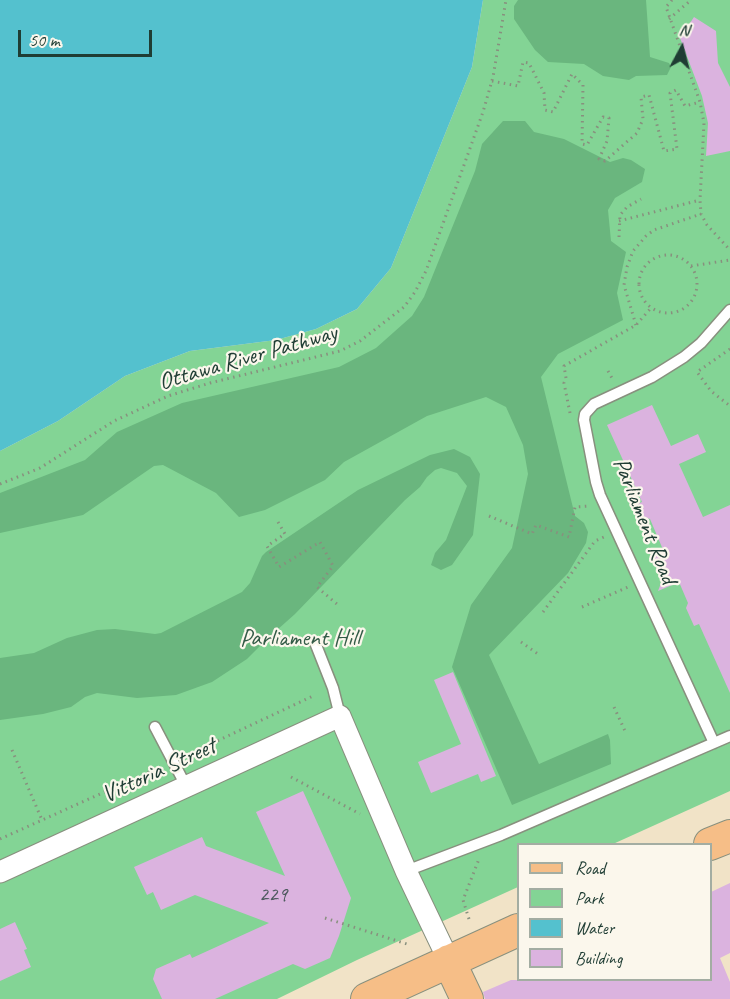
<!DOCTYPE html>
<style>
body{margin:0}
#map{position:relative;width:730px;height:999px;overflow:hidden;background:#f1e3c7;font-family:Caveat,sans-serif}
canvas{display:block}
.legend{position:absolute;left:517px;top:843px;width:195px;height:138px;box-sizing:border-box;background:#fbf7ec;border:2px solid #a3ada2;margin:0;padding:8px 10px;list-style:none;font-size:18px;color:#1f3d34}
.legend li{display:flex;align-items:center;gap:12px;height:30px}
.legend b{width:30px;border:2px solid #a3ada2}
.north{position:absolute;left:652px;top:18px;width:60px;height:60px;-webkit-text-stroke:4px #fbf7ec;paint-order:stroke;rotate:7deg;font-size:16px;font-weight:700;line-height:24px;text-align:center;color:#1f3d34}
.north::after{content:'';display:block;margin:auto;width:21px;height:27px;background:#1f3d34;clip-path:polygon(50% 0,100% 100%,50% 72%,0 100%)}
.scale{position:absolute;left:18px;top:30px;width:134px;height:27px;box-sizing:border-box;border:3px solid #1f3d34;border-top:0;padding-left:8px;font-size:18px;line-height:21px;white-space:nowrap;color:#1f3d34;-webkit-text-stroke:4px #fbf7ec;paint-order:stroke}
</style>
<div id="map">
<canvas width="730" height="999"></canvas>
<ul class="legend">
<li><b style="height:8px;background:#f6be87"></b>Road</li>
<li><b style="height:16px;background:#83d495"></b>Park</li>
<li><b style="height:16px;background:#54c1ce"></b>Water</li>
<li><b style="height:16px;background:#dbb3df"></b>Building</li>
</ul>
<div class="north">N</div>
<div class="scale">50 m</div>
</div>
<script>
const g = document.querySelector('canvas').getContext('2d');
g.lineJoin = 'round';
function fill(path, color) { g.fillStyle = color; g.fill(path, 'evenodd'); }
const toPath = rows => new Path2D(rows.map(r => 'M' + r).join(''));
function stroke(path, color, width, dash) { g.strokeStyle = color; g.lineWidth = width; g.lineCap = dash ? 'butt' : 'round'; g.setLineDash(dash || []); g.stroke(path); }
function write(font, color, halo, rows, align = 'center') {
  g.font = font + ' Caveat,sans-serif'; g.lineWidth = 4.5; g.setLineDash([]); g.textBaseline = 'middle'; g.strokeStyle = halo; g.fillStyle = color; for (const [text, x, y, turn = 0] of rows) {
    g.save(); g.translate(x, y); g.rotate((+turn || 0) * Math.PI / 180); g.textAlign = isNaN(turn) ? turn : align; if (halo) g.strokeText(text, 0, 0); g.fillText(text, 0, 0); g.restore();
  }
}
fill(toPath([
 [483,0,730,0,730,791,613,844,518,844,518,887,357,960,277,999,0,999,0,451,58,421,125,376,190,351,276,340,316,329,357,309,391,268,472,67]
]), '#83d495');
fill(toPath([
 [518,0,646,0,650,57,669,63,671,67,667,75,636,76,629,80,603,76,584,64,548,62,535,50,514,19,514,6],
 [503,121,525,121,534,132,564,139,610,162,623,158,631,160,645,169,642,182,615,198,608,210,611,241,626,252,617,293,623,320,558,354,541,377,575,516,584,523,588,532,586,543,568,573,489,655,539,764,608,734,610,740,611,764,512,805,452,667,471,605,512,548,528,474,523,445,506,407,486,397,427,416,344,462,325,480,265,510,239,517,216,493,163,465,154,466,83,515,0,533,0,493,85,460,117,432,182,403,339,367,376,348,412,316,424,297,475,171,482,144],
 [454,449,470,457,480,474,473,535,452,565,441,570,431,565,435,553,446,540,467,486,457,473,441,468,435,470,427,477,420,487,405,500,295,614,268,638,247,659,212,682,176,695,137,698,97,693,85,697,71,707,43,714,0,720,0,658,34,653,67,638,97,630,115,629,155,634,161,633,242,592,250,583,262,556,266,552,358,490,430,455]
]), '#6ab67e');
fill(toPath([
 [0,0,483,0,472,67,391,268,357,309,316,329,276,340,190,351,125,376,58,421,0,451]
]), '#54c1ce');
fill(toPath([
 [694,17,716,31,718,63,730,87,730,151,706,156,708,123,702,96,680,38],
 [652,405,671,446,698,434,706,452,679,464,703,517,730,505,730,693,699,624,694,626,686,608,688,603,679,582,658,591,663,578,653,555,664,552,650,519,643,517,637,504,642,502,607,425],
 [453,672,496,776,481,782,478,774,431,793,418,762,461,744,434,680],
 [303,791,351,898,339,936,330,958,305,969,293,964,215,999,162,999,153,979,156,969,190,954,192,958,269,923,195,895,161,910,153,892,147,895,134,867,202,837,206,846,285,876,256,812],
 [730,883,730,953,720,958,730,982,730,999,485,999,483,992,511,980,711,980,711,892],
 [15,922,27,949,24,950,31,967,0,981,0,929]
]), '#dbb3df');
const lane = toPath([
 [316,645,333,688,340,716],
 [155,727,186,786],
 [714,743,600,495,596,482,584,420,585,414,594,404,652,377,684,357,701,343,730,310],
 [406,871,501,835,730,736]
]);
const street = toPath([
 [0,872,340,716,406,871,449,961]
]);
const primary = toPath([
 [710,844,730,836],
 [449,961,467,999],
 [367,999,518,930]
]);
stroke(lane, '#88907e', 13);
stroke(street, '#88907e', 23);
stroke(primary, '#88907e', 34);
stroke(toPath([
 [672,0,666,7,700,102,704,123,700,200,701,214,707,225,730,250],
 [669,19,691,0],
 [492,81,518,86,523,62,529,63,544,93,545,110,553,112,572,74,583,85,582,144,587,145,603,117,609,118,607,141,599,159,605,161,637,133,643,119,641,97,649,95,664,151,677,149,670,93,676,90,685,106,700,102],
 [619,221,700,200],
 [619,237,620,215,627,207,641,199],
 '639 284a29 29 0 1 1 58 0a29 29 0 1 1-58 0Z',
 [691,266,730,260],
 [636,325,624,285,627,267,633,251,646,236,654,230,701,214],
 [730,349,697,372,711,391,730,406],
 [608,371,613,380],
 [570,413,564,383,566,378,564,366,636,325,651,308],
 [0,484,40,468,114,421,168,396,210,383,340,351,360,341,404,307,415,292,426,271,483,112,493,77,506,0],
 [489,516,532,534,536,525,569,537,575,507,590,506],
 [278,522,285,534,267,546,279,567,320,542,333,566,317,587,338,605],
 [582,607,628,587],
 [543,612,595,541,604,537],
 [521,642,538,654],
 [614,707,625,731],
 [12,750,42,820],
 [185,756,313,696],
 [291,777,360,814],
 [0,839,160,767],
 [325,918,410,945],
 [469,919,463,900,479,859]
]), '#88907e', 3, [1.5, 4.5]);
stroke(lane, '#fff', 10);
stroke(street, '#fff', 21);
stroke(primary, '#f6be87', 32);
write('21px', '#4e5a5f', null, [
 ["229",273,895]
]);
write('24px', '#1f3d34', '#fbf7ec', [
 ["Ottawa River Pathway",248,358,-16],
 ["Parliament Road",644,521,68],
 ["Vittoria Street",159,771,-25]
]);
write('24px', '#335b47', '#fbf7ec', [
 ["Parliament Hill",300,639]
]);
</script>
